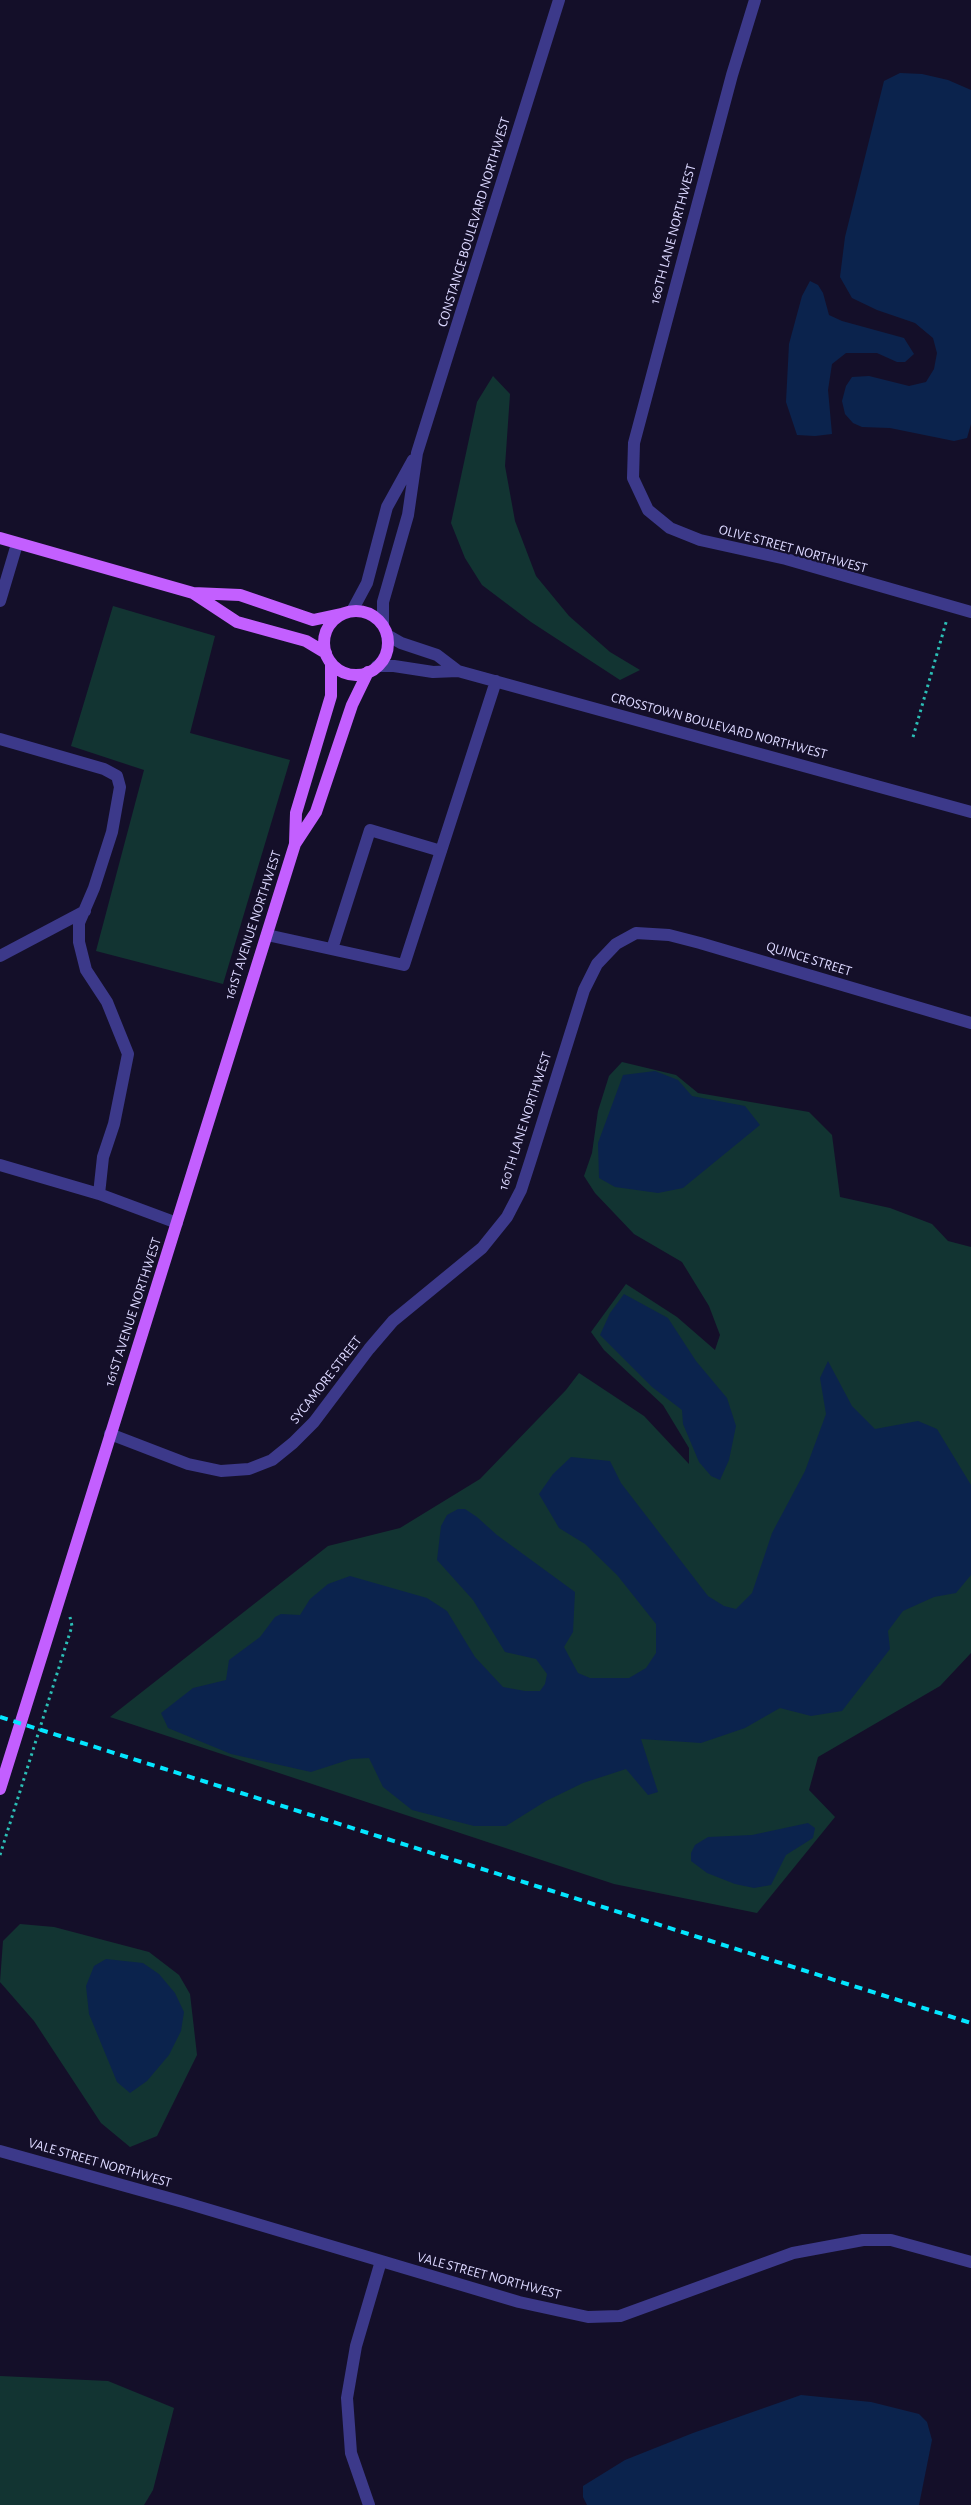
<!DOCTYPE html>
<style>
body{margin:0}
canvas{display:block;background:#140f29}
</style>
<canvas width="971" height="2505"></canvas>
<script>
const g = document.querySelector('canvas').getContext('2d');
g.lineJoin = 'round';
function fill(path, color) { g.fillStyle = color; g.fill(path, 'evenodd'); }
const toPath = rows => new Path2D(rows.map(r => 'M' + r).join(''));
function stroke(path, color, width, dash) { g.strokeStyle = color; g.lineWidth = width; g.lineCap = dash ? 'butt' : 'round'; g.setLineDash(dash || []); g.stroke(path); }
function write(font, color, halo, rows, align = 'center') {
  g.font = font + ' "Alegreya Sans",sans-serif'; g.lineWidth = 4.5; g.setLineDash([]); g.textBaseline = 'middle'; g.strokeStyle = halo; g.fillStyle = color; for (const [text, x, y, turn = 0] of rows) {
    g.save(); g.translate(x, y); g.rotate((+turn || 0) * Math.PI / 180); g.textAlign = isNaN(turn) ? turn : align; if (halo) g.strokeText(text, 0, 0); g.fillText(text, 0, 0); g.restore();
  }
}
fill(toPath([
 [493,376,510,394,505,466,515,521,536,576,569,616,610,652,640,670,620,680,531,622,482,585,465,558,451,523,477,402],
 [113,606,215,636,190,733,290,760,223,984,96,951,144,770,71,746],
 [622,1062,676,1075,698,1093,809,1112,832,1135,840,1197,890,1208,932,1224,948,1241,971,1247,971,1653,940,1686,818,1757,809,1790,835,1817,757,1913,614,1884,110,1717,328,1546,400,1528,480,1479,566,1390,579,1373,644,1416,689,1464,689,1448,663,1405,604,1350,591,1332,626,1284,677,1317,715,1350,720,1335,709,1306,682,1262,634,1234,595,1193,584,1176,592,1153,598,1111,609,1076],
 [20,1924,54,1927,149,1952,179,1975,190,1994,197,2055,157,2136,130,2147,101,2123,34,2021,0,1982,3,1941],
 [0,2376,108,2381,174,2408,153,2490,144,2505,0,2505]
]), '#123432');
fill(toPath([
 [900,73,922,74,948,80,971,90,971,424,967,438,954,441,890,428,862,427,853,423,845,414,842,401,846,386,852,377,869,376,909,386,926,382,934,369,937,353,933,338,915,323,877,310,852,298,840,277,845,237,884,81],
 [810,281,818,285,823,293,829,315,842,321,904,338,914,354,905,362,897,362,877,353,846,353,832,364,828,390,832,434,815,436,797,435,786,402,789,344,802,296],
 [655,1071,678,1080,692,1096,745,1106,760,1125,683,1188,658,1193,615,1187,599,1178,598,1143,623,1075],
 [624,1294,668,1318,696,1361,727,1398,736,1426,729,1460,720,1480,711,1476,699,1462,683,1424,682,1410,652,1387,600,1335,610,1313],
 [828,1361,852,1406,875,1429,918,1421,937,1429,971,1485,971,1575,956,1593,934,1597,903,1611,888,1631,890,1649,842,1711,811,1716,780,1708,745,1728,701,1743,641,1739,658,1792,648,1795,626,1769,583,1783,546,1801,506,1826,474,1826,412,1810,383,1787,369,1758,351,1759,311,1772,231,1754,168,1728,161,1713,193,1688,226,1680,229,1660,260,1637,275,1617,281,1614,300,1615,310,1599,328,1584,350,1576,427,1598,447,1611,475,1657,503,1687,525,1691,540,1691,545,1684,547,1674,536,1659,505,1652,473,1600,437,1560,441,1526,447,1515,458,1509,465,1509,477,1517,497,1535,575,1592,573,1632,564,1647,578,1673,590,1678,629,1678,646,1668,656,1653,656,1624,617,1575,585,1544,559,1528,539,1494,553,1474,571,1457,610,1461,621,1483,708,1596,724,1606,736,1609,752,1593,772,1533,805,1471,826,1414,820,1378],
 [808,1823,815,1828,813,1838,786,1855,771,1885,754,1888,735,1884,707,1873,691,1861,691,1853,695,1845,708,1837,752,1835],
 [106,1959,143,1963,159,1974,175,1993,184,2012,181,2031,169,2055,147,2081,130,2093,117,2082,89,2014,86,1986,94,1966],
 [801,2395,871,2402,919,2414,927,2422,932,2440,919,2505,587,2505,583,2497,583,2486,625,2460,693,2433]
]), '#0b234d');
stroke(toPath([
 [913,737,947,619],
 [0,1855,72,1626,70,1617]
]), '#2bbfb6', 3, [2.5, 4]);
stroke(toPath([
 [755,0,732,75,634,443,633,478,648,510,670,528,700,540,786,559,971,612],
 [0,601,17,544],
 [352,611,367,583,387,507,413,460],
 [383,625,383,602,408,515,417,453,559,0],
 [387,635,401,643,437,655,458,671],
 [377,666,394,666,433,672,458,671,971,812],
 [0,739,104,769,117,776,120,787,112,832,94,888,79,923,79,942,86,970,107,1002,128,1054,114,1124,103,1157,99,1194],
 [267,935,404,965,496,681],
 [332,949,370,830,441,851],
 [0,956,85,911],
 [0,1165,99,1194,177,1223],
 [110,1434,188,1464,221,1471,249,1469,272,1460,293,1443,314,1422,369,1349,393,1321,482,1248,507,1217,521,1190,531,1159,584,990,597,964,616,944,636,933,669,935,700,943,971,1023],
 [0,2151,183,2202,519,2302,588,2317,620,2316,793,2253,863,2240,891,2240,971,2262],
 [369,2505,351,2453,347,2398,356,2346,381,2261]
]), '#3c398a', 12);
stroke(toPath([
 [0,538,193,593,240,595,313,620,341,614],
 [193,593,237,622,306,641,326,653],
 '324 643a32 32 0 1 1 64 0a32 32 0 1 1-64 0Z',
 [295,844,316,812,352,705,368,672],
 [0,1789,295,844,296,813,331,696,331,663]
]), '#c35fff', 12);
stroke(toPath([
 [0,1717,971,2023]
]), '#04e6ff', 4, [8, 6]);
write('14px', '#dcd8ff', '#140f29', [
 ["CONSTANCE BOULEVARD NORTHWEST",474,222,-73],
 ["160TH LANE NORTHWEST",673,234,-75],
 ["OLIVE STREET NORTHWEST",793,549,15],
 ["CROSSTOWN BOULEVARD NORTHWEST",719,726,15],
 ["161ST AVENUE NORTHWEST",253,925,-72],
 ["QUINCE STREET",809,959,17],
 ["160TH LANE NORTHWEST",525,1121,-72],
 ["161ST AVENUE NORTHWEST",133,1312,-72],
 ["SYCAMORE STREET",326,1380,-52],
 ["VALE STREET NORTHWEST",100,2163,16],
 ["VALE STREET NORTHWEST",489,2276,15]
]);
</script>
